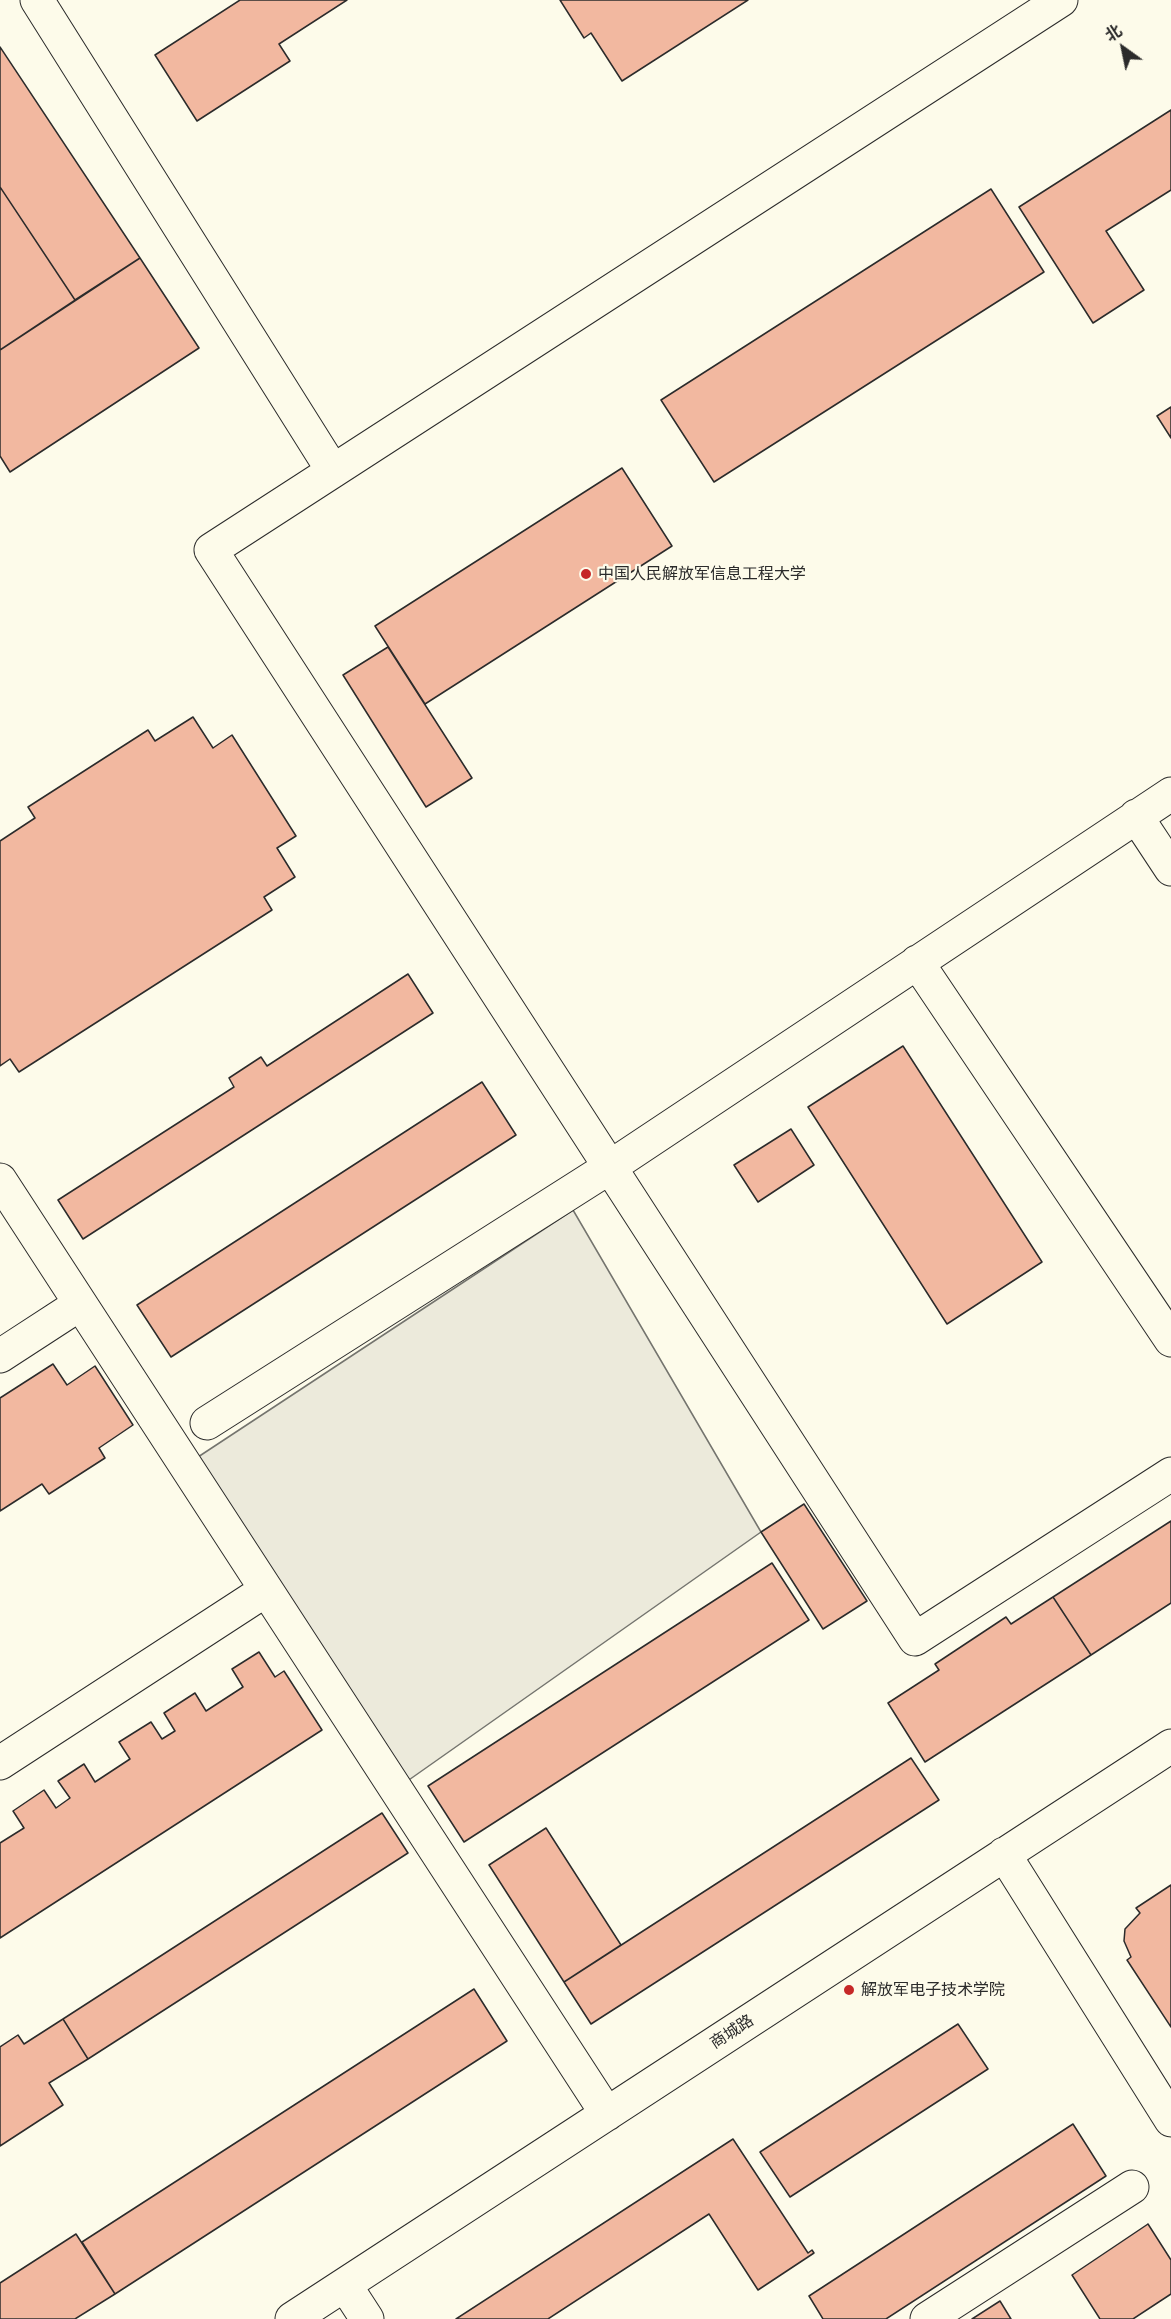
<!DOCTYPE html>
<meta charset="utf-8">
<style>
body{margin:0}
#map{position:relative;width:1171px;height:2319px;overflow:hidden;background:#fdfbea;font-family:Inter,"Noto Sans SC",sans-serif}
canvas{display:block}
.north{position:absolute;left:1093px;top:18px;width:60px;height:60px;-webkit-text-stroke:4px #fdfbea;paint-order:stroke;rotate:327deg;font-size:16px;font-weight:700;line-height:24px;text-align:center;color:#2b2b2b}
.north::after{content:'';display:block;margin:auto;width:21px;height:27px;background:#2b2b2b;clip-path:polygon(50% 0,100% 100%,50% 72%,0 100%)}
</style>
<div id="map">
<canvas width="1171" height="2319"></canvas>
<div class="north">北</div>
</div>
<script>
const g = document.querySelector('canvas').getContext('2d');
g.lineJoin = 'round';
function fill(path, color) { g.fillStyle = color; g.fill(path, 'evenodd'); }
const toPath = rows => new Path2D(rows.map(r => 'M' + r).join(''));
function stroke(path, color, width, dash) { g.strokeStyle = color; g.lineWidth = width; g.lineCap = dash ? 'butt' : 'round'; g.setLineDash(dash || []); g.stroke(path); }
function write(font, color, halo, rows, align = 'center') {
  g.font = font + ' Inter,"Noto Sans SC",sans-serif'; g.lineWidth = 4.5; g.setLineDash([]); g.textBaseline = 'middle'; g.strokeStyle = halo; g.fillStyle = color; for (const [text, x, y, turn = 0] of rows) {
    g.save(); g.translate(x, y); g.rotate((+turn || 0) * Math.PI / 180); g.textAlign = isNaN(turn) ? turn : align; if (halo) g.strokeText(text, 0, 0); g.fillText(text, 0, 0); g.restore();
  }
}
const parking = toPath([
 [573,1210,761,1532,406,1782,198,1457,573,1210]
]);
fill(parking, '#eceadb');
stroke(parking, '#74746e', 1.5);
const building = toPath([
 [240,0,347,0,279,44,290,61,197,121,155,55,240,0],
 [560,0,748,0,622,81,591,33,584,38,560,0],
 [0,47,140,258,75,300,0,187,0,47],
 [1171,110,1171,190,1106,231,1144,290,1093,323,1019,207,1171,110],
 [0,187,75,300,0,350,0,187],
 [991,189,1044,272,714,482,661,400,991,189],
 [140,258,199,348,10,472,0,456,0,350,140,258],
 [1171,407,1171,438,1157,416,1171,407],
 [622,468,672,546,425,704,375,626,622,468],
 [388,647,472,778,426,807,343,675,388,647],
 [193,717,213,748,232,735,296,836,277,848,295,877,264,897,272,910,19,1072,10,1059,0,1066,0,841,35,818,28,807,148,730,155,741,193,717],
 [408,974,433,1013,83,1239,58,1200,234,1087,229,1078,261,1057,267,1066,408,974],
 [903,1046,1042,1262,947,1324,808,1107,903,1046],
 [482,1082,516,1135,171,1357,137,1305,482,1082],
 [791,1129,814,1165,758,1202,734,1165,791,1129],
 [53,1364,67,1385,95,1366,133,1425,99,1448,105,1458,49,1494,42,1484,0,1511,0,1398,53,1364],
 [804,1504,867,1601,823,1629,761,1532,804,1504],
 [1171,1521,1171,1603,1091,1655,1053,1597,1171,1521],
 [772,1563,809,1620,464,1842,428,1786,772,1563],
 [1053,1597,1091,1655,925,1762,888,1703,939,1670,935,1664,1006,1617,1011,1624,1053,1597],
 [259,1652,275,1677,284,1671,322,1730,0,1938,0,1843,24,1828,13,1811,44,1790,56,1808,70,1798,58,1781,84,1764,95,1782,130,1759,119,1742,151,1722,162,1739,175,1731,164,1713,195,1693,206,1711,243,1687,232,1669,259,1652],
 [911,1758,939,1800,591,2024,564,1982,911,1758],
 [382,1813,408,1853,88,2059,63,2019,382,1813],
 [546,1828,621,1945,564,1982,489,1865,546,1828],
 [1171,1885,1171,2027,1127,1960,1131,1957,1124,1941,1125,1929,1140,1913,1136,1908,1171,1885],
 [474,1989,507,2041,115,2294,82,2242,474,1989],
 [63,2019,88,2059,49,2083,63,2105,0,2146,0,2047,18,2035,24,2044,63,2019],
 [958,2024,988,2069,790,2197,760,2152,958,2024],
 [1073,2124,1106,2176,886,2319,823,2319,809,2296,1073,2124],
 [733,2139,808,2253,812,2250,814,2253,758,2290,709,2214,548,2319,456,2319,733,2139],
 [1148,2224,1171,2260,1171,2294,1133,2319,1100,2319,1072,2275,1148,2224],
 [76,2234,115,2294,75,2319,0,2319,0,2283,76,2234],
 [1000,2301,1011,2319,972,2319,1000,2301]
]);
fill(building, '#f2b8a0');
stroke(building, '#2b2b2b', 1.5);
const minor = toPath([
 [37,0,333,471],
 [1061,0,211,550,915,1639,1171,1474],
 [1136,816,1171,869],
 [917,962,1171,1340],
 [0,1180,607,2114],
 [0,1356,80,1304],
 [207,1423,610,1167,1171,794],
 [0,1763,266,1590],
 [1004,1854,1171,2120],
 [345,2285,367,2319],
 [292,2319,1171,1746],
 [927,2319,1132,2187]
]);
stroke(minor, '#2b2b2b', 35);
stroke(minor, '#fdfbea', 33);
for (const [x, y, r, color] of [
 [586,574,6,"#c62828"],
 [849,1990,6,"#c62828"]
]) { const dot = new Path2D(); dot.arc(x, y, r, 0, 2 * Math.PI); g.fillStyle = color; g.fill(dot); stroke(dot, '#fdfbea', 2); }
write('16px', '#2b2b2b', '#fdfbea', [
 ["中国人民解放军信息工程大学",598,574],
 ["解放军电子技术学院",861,1990]
], 'left');
write('16px', '#2b2b2b', '#fdfbea', [
 ["商城路",732,2032,-33]
]);
</script>
